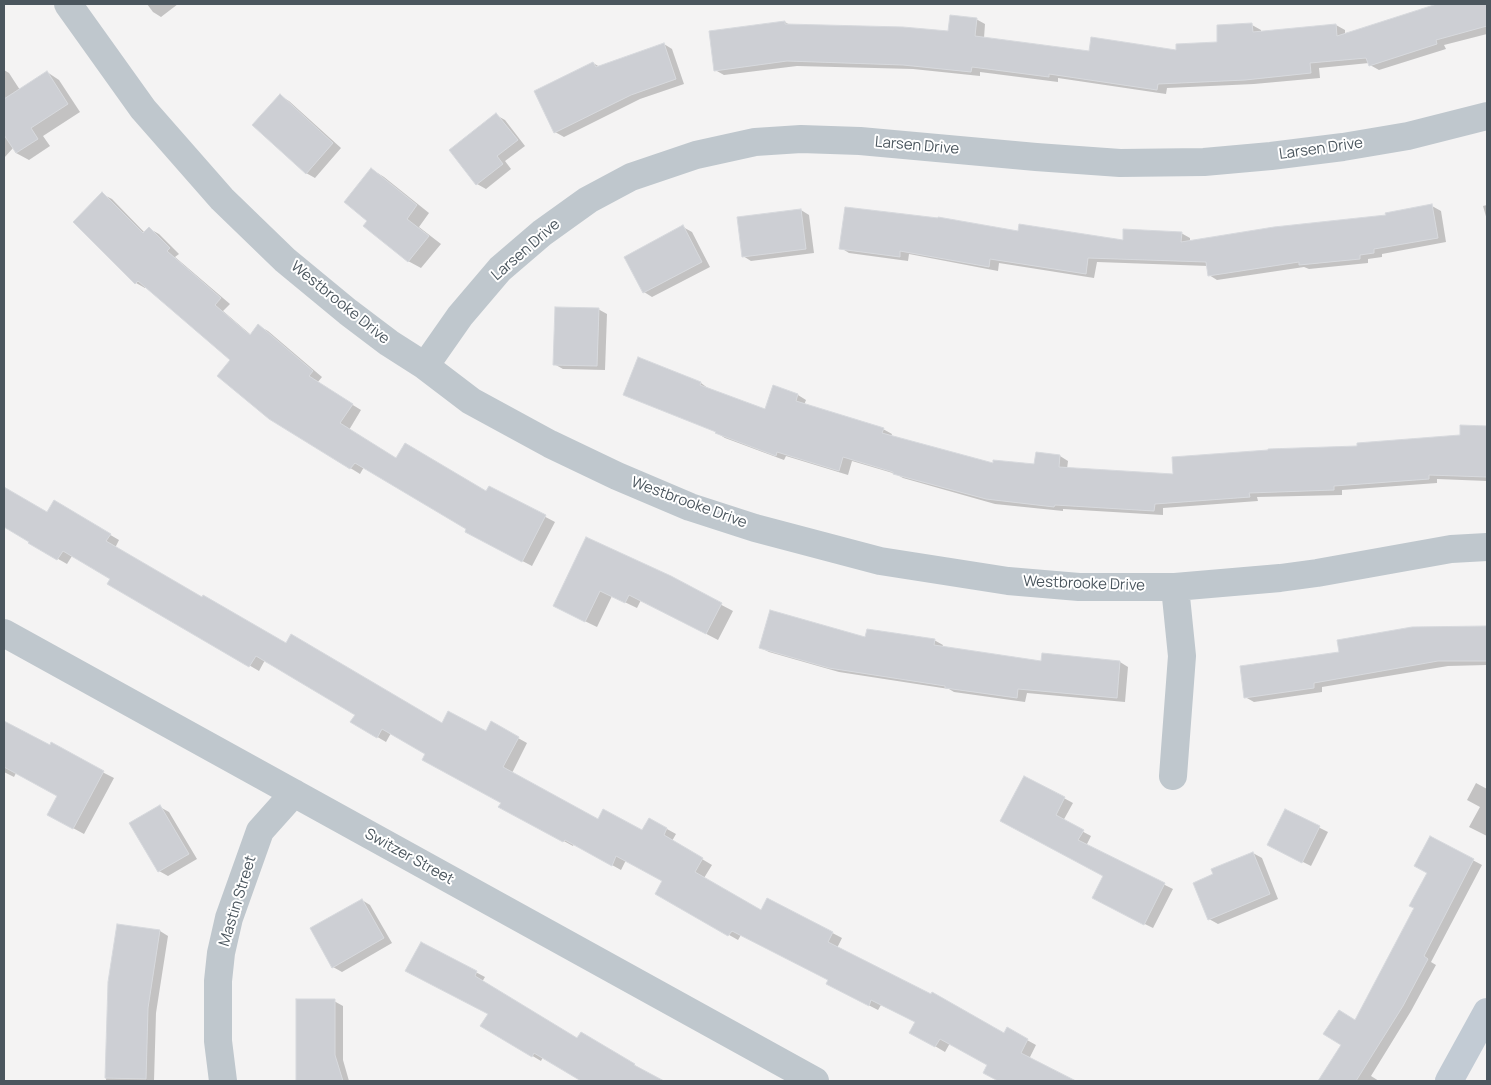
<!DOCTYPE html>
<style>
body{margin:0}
#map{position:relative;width:1491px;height:1085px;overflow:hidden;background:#f4f3f3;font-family:Manrope,sans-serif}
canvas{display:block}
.frame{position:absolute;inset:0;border:5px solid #4b565e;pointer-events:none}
</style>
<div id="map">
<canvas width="1491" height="1085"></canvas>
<div class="frame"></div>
</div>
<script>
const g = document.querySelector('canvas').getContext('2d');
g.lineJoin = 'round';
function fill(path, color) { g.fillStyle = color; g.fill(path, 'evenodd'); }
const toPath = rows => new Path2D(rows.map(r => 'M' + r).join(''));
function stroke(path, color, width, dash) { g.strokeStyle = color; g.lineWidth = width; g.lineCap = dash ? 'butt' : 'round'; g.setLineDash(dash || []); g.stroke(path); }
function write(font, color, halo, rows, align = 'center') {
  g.font = font + ' Manrope,sans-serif'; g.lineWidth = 4; g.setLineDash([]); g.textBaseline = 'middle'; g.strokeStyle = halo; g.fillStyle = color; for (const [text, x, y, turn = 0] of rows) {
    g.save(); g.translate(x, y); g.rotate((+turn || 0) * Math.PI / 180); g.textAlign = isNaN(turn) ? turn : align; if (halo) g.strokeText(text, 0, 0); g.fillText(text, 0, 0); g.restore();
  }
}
fill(toPath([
 [147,4,178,4,161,17,153,12],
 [1441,4,1487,4,1487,34,1444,45,1446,49,1379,70,1370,65,1369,63,1319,68,1320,78,1254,84,1167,88,1166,94,1058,78,1058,82,980,72,980,76,913,69,797,66,724,75,715,70,785,22,790,25,949,33,976,19,985,24,984,38,1091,52,1177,51,1219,44,1252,25,1261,30,1261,32,1336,25,1345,30,1345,35],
 [664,44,672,49,684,84,640,99,564,137,555,132,593,63,600,67],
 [4,70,9,73,20,90,47,72,59,80,80,112,43,136,50,146,29,160,16,153,13,148,4,158],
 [280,96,289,101,341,148,315,178,306,173],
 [496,115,505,120,525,146,505,161,511,169,486,189,477,184,451,150],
 [371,169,384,177,429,213,419,227,441,244,421,268,408,261,369,221],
 [102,194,112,199,145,233,150,229,159,234,179,254,175,257,230,304,223,311,251,335,259,326,268,331,322,377,317,383,361,410,349,430,396,459,486,493,489,487,555,522,532,566,476,537,468,529,364,467,360,474,270,418,232,360,146,287,145,288,136,283],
 [1487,205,1487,220,1483,206],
 [1432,206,1441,211,1446,242,1382,254,1382,257,1368,259,1368,263,1309,269,1304,267,1217,280,1209,275,1208,266,1097,262,1094,278,999,263,998,271,909,254,908,261,849,253,841,248,1019,232,1124,242,1181,233,1190,238,1190,242,1387,216],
 [801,210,809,215,814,253,751,261,743,256],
 [683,227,692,232,710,267,652,297,644,292],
 [598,309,607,314,605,370,563,369,554,364],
 [639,359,701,383,709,389,765,410,774,386,798,395,806,400,804,405,883,429,892,434,891,437,994,465,1035,465,1060,456,1068,461,1067,469,1174,475,1358,447,1461,436,1462,426,1487,428,1487,481,1437,479,1437,483,1342,490,1342,495,1257,497,1258,501,1163,508,1163,515,1063,509,1063,511,995,504,903,478,896,474,852,461,848,475,786,456,784,460,725,438,717,433],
 [4,488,47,513,54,502,119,540,115,548,203,599,286,645,443,724,518,738,527,743,512,773,599,821,643,831,649,819,676,834,672,841,712,865,704,878,762,911,768,899,842,938,837,948,1004,1035,1027,1040,1036,1045,1029,1059,1072,1081,1000,1081,984,1073,989,1065,950,1043,945,1052,911,1032,916,1022,881,1005,878,1010,837,989,829,980,741,935,738,940,657,894,664,881,626,860,621,870,574,844,573,846,500,807,502,803,427,754,391,733,386,742,352,722,356,714,265,660,259,671,109,583,112,578,72,556,67,564,30,543,31,541,4,525],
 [586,539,670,578,733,611,718,640,641,600,637,608,612,596,597,627,566,612],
 [1487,627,1487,665,1448,666,1322,687,1322,692,1254,702,1245,697,1341,653,1412,629],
 [866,639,934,640,943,645,942,648,1042,662,1120,662,1128,667,1125,702,1027,693,1025,702,954,692,949,689,839,672,769,652,761,648],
 [4,722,114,778,84,834,60,821,59,796,16,773,14,777,4,772],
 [1025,777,1073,803,1063,821,1091,836,1086,846,1173,889,1153,928,1102,903,1105,875],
 [1476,783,1487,789,1487,836,1469,827,1480,807,1467,800],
 [160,807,169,812,197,859,168,876,159,871,131,824],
 [1286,811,1328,832,1311,866,1277,849],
 [1431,838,1482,865,1431,962,1436,965,1411,1011,1371,1076,1379,1081,1320,1081,1355,1021,1416,908,1428,873],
 [1253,853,1262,858,1278,899,1218,924,1209,919,1214,875],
 [362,900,370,905,392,943,342,972,333,967],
 [160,931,168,936,156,1013,154,1081,106,1081,110,982],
 [421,943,485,977,482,982,578,1040,581,1033,661,1081,584,1081,543,1057,541,1061,482,1026,489,1014],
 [334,1001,343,1006,343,1060,349,1081,302,1081,298,1068]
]), '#0003');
const building = toPath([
 [1437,4,1487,4,1487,26,1436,40,1437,44,1369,66,1366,58,1310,63,1311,73,1245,80,1158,84,1157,90,1049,74,1049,77,972,67,971,72,903,65,787,61,714,71,709,31,785,21,785,24,903,27,948,31,950,15,977,18,975,36,1089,51,1091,37,1176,50,1176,44,1217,42,1217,25,1252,23,1253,32,1336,24,1337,36,1437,4],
 [664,43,676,79,631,95,554,133,534,91,593,62,596,67,664,43],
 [47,71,68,104,31,128,38,139,16,153,4,135,4,99,47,71],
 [280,94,333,143,306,174,252,125,280,94],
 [496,113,518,140,497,156,503,164,476,185,449,150,496,113],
 [371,168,417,205,407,219,429,236,408,262,363,226,367,221,344,202,371,168],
 [102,192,143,233,149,227,170,248,167,251,221,298,215,305,250,335,258,324,313,371,309,376,353,404,340,423,396,458,405,443,486,491,489,486,546,515,522,562,465,532,466,529,355,463,350,469,269,419,217,376,230,360,138,281,135,284,73,222,102,192],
 [1432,204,1438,238,1374,249,1374,253,1360,255,1360,259,1299,265,1299,262,1208,276,1206,262,1088,258,1086,274,990,259,989,267,900,251,900,257,839,249,845,207,938,218,938,217,1018,231,1019,224,1123,240,1123,229,1182,232,1181,242,1274,227,1386,215,1385,213,1432,204],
 [801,209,806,249,742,257,737,217,801,209],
 [683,225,702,262,643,293,624,257,683,225],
 [555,307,599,308,597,366,553,365,555,307],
 [638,357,701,382,700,385,765,409,773,385,798,394,796,401,884,428,882,433,993,463,993,460,1034,464,1036,452,1060,455,1059,467,1173,474,1172,457,1268,450,1268,449,1357,446,1357,443,1460,435,1460,425,1487,426,1487,477,1429,475,1429,479,1334,486,1334,490,1249,493,1250,497,1155,504,1154,511,1055,505,1054,507,986,499,893,474,893,472,843,457,839,471,777,452,776,456,715,433,716,432,623,395,638,357],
 [4,487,47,512,54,500,111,534,106,541,202,597,203,595,286,643,291,634,442,723,448,711,486,731,491,721,519,737,503,767,598,819,603,809,642,830,649,818,667,828,664,835,703,858,695,872,761,910,767,898,833,932,828,942,931,994,932,992,1004,1033,1007,1027,1028,1039,1021,1053,1076,1081,998,1081,983,1073,987,1065,940,1039,935,1047,909,1033,915,1022,871,1000,869,1006,826,984,828,980,732,931,728,936,655,894,662,881,616,856,612,866,565,840,563,842,498,807,501,803,422,760,425,754,382,729,377,738,350,722,355,715,256,656,249,667,107,584,110,579,63,551,57,560,28,543,29,542,4,527,4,487],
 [586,537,671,576,722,603,706,634,629,595,625,603,600,591,585,622,553,606,586,537],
 [770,610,865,637,867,629,935,639,934,645,1041,661,1042,653,1120,661,1117,698,1018,689,1017,698,945,688,945,686,829,668,759,648,770,610],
 [1487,626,1487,661,1438,661,1314,683,1314,688,1244,698,1240,666,1339,652,1337,640,1412,627,1487,626],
 [4,721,50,745,51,742,104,771,73,829,47,815,57,796,4,767,4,721],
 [1024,776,1065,797,1056,815,1084,830,1078,840,1165,883,1144,925,1092,898,1103,876,1000,821,1024,776],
 [160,805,189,854,158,872,129,823,160,805],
 [1285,809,1320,826,1302,863,1267,845,1285,809],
 [1430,836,1474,859,1424,956,1428,959,1403,1006,1356,1081,1318,1081,1341,1045,1323,1034,1339,1010,1355,1020,1414,908,1409,906,1427,873,1414,866,1430,836],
 [1253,852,1270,894,1208,920,1193,883,1213,874,1211,869,1253,852],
 [362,899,384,938,332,968,310,928,362,899],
 [117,924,160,930,148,1008,146,1079,105,1078,108,982,117,924],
 [421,942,477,971,475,976,577,1038,581,1032,635,1064,634,1065,664,1081,581,1081,534,1053,532,1057,480,1026,488,1014,405,971,421,942],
 [296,999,335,999,335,1055,343,1081,296,1081,296,999]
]);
fill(building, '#cdcfd4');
stroke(building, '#d7d9dd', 1);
stroke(toPath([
 [68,4,143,109,222,199,285,260,348,312,389,343,425,366,471,401,550,444,617,476,690,507,755,528,880,561,1008,581,1079,587,1175,587,1280,578,1317,573,1451,549,1487,547],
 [425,366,460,316,500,269,542,233,588,200,631,177,696,155,755,142,801,139,860,141,1036,157,1120,163,1204,162,1271,156,1343,147,1408,136,1487,116],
 [4,633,815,1081],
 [1173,776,1182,656,1175,587],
 [223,1081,218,1041,218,981,221,953,229,918,260,831,294,793]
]), '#bfc7cd', 28);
stroke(toPath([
 [1449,1081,1487,1012]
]), '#c2cbd4', 28);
write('15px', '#4b565e', '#fff', [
 ["Larsen Drive",917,146,5],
 ["Larsen Drive",1321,149,-8],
 ["Larsen Drive",526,250,-41],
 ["Westbrooke Drive",340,303,39],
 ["Westbrooke Drive",689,503,20],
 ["Westbrooke Drive",1084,584,2],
 ["Switzer Street",409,857,29],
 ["Mastin Street",238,901,-73]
]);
</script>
